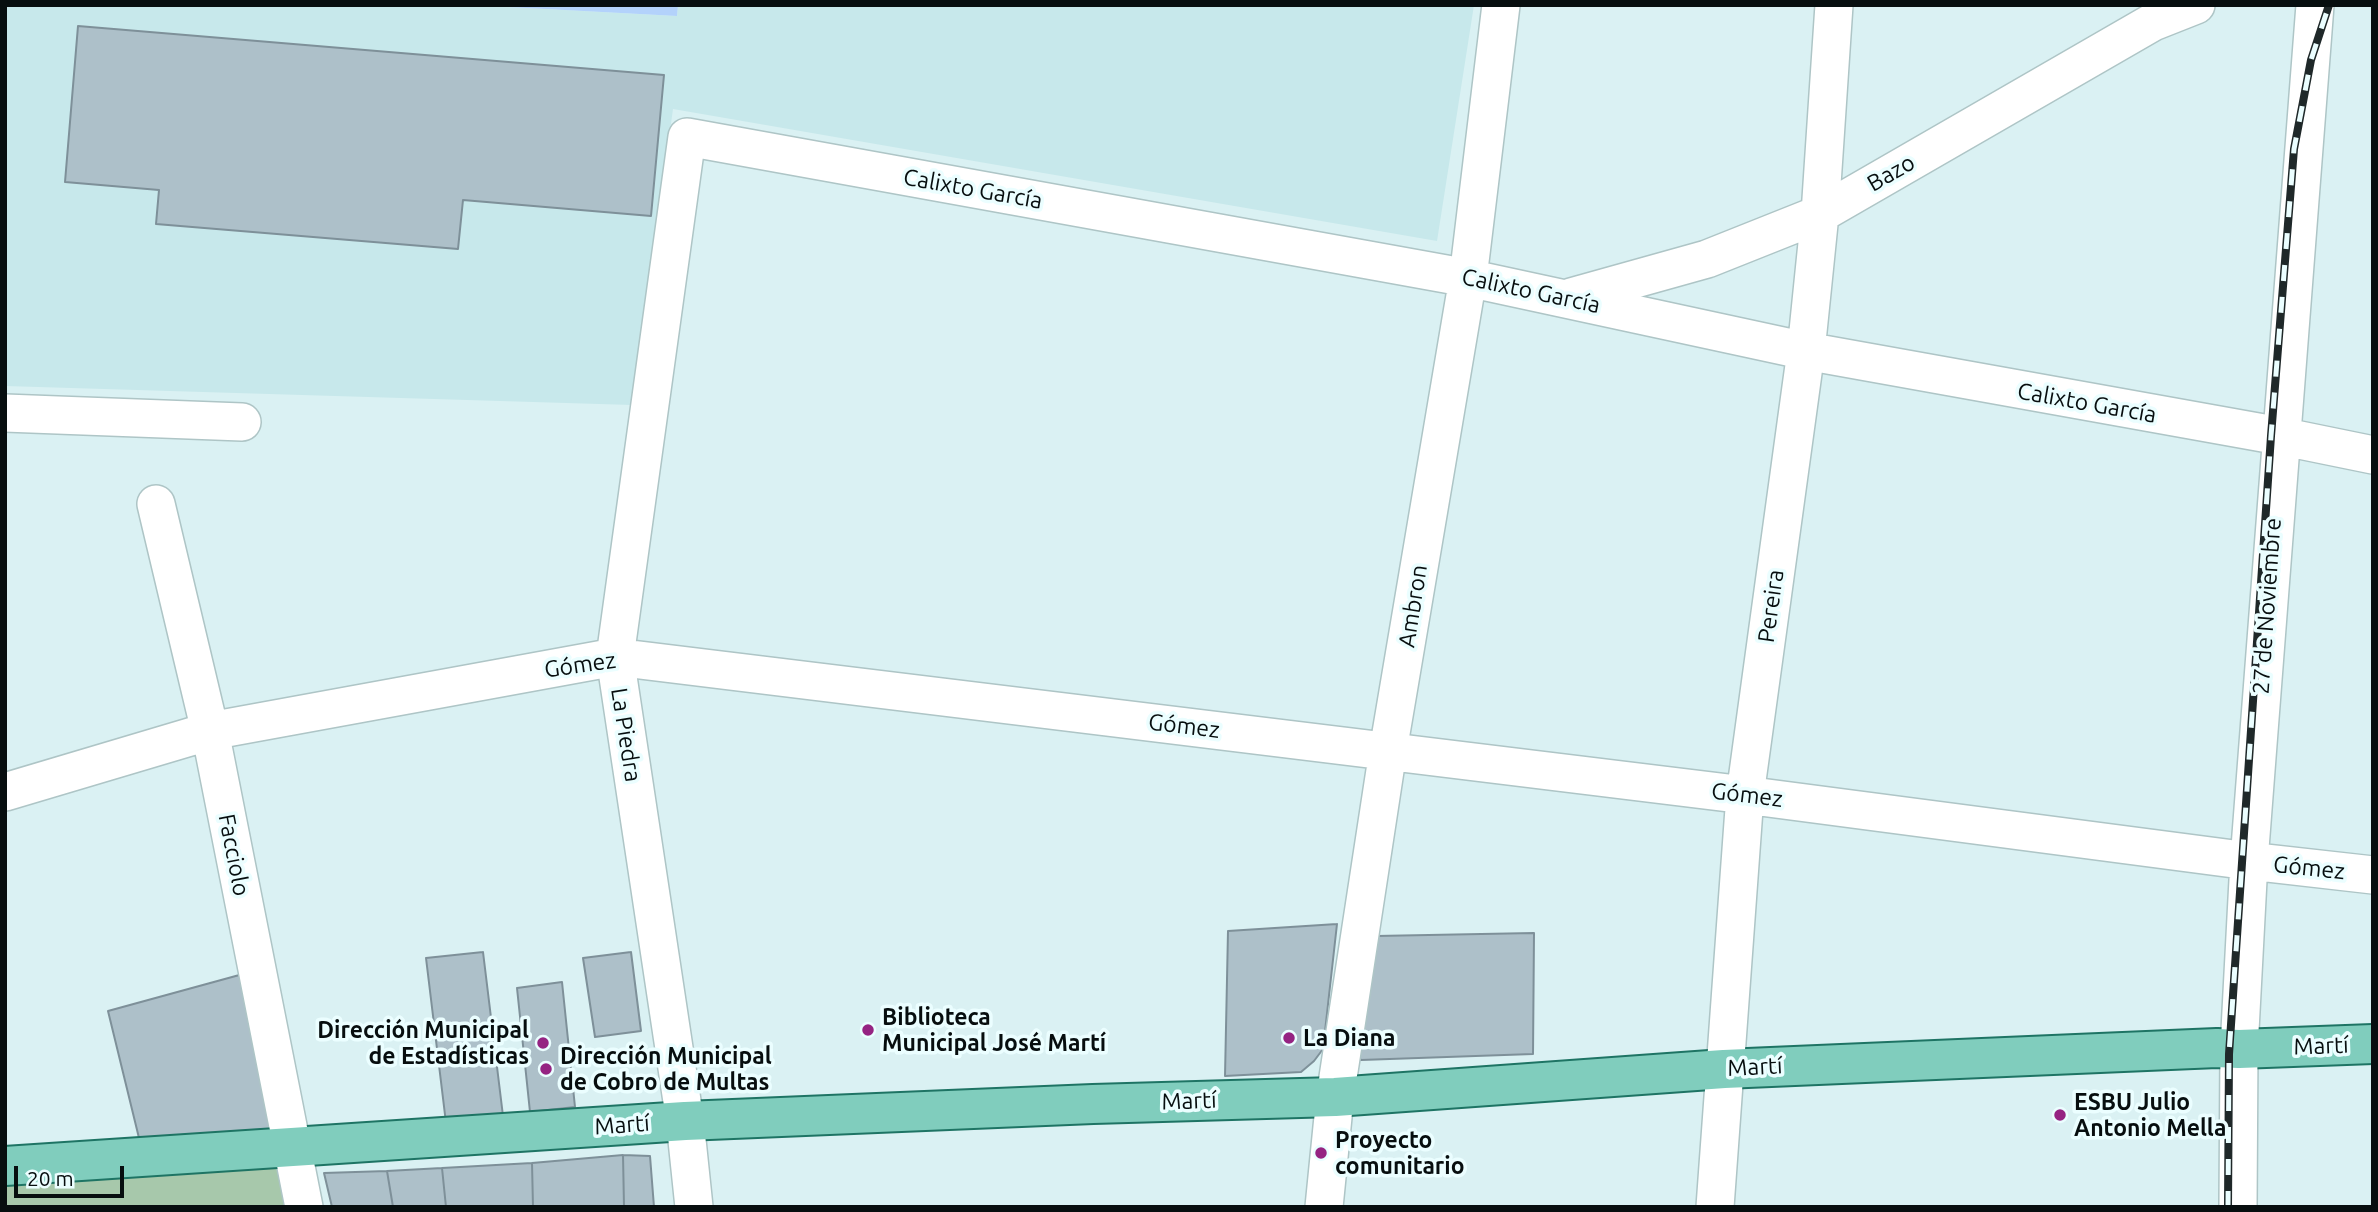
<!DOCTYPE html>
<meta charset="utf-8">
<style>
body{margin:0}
#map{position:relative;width:2378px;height:1212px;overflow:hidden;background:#daf1f3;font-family:Ubuntu,sans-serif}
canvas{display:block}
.frame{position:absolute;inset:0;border:7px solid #070e0f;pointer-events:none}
.scale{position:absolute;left:14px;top:1166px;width:110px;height:32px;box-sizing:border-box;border:4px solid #070e0f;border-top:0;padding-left:9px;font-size:21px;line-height:24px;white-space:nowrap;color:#070e0f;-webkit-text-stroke:5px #ebfeff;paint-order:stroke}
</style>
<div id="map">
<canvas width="2378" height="1212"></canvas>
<div class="frame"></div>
<div class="scale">20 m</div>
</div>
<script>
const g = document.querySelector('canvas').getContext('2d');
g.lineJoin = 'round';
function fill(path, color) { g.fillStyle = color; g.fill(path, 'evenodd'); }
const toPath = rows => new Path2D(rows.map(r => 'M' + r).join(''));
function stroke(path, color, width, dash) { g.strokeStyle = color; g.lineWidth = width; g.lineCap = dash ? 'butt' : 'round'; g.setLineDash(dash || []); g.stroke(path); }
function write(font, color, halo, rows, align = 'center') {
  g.font = font + ' Ubuntu,sans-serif'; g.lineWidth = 7; g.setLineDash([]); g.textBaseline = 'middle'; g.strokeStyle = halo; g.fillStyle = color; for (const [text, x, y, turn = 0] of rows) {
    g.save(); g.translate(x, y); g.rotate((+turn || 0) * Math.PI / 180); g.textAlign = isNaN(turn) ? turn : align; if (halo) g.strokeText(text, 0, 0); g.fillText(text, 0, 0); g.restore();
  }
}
fill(toPath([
 [5,5,471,5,677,16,678,5,1474,5,1437,241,673,109,632,405,5,386]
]), '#c7e8eb');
fill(toPath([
 [292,1147,304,1207,5,1207,5,1166]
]), '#a7c8ab');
fill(toPath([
 [471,5,678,5,677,16]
]), '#b3d2fb');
const building = toPath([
 [78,26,664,75,651,216,463,200,458,249,156,224,159,190,65,182,78,26],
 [1337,924,1323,1049,1314,1061,1301,1072,1225,1076,1228,931,1337,924],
 [1534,933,1533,1054,1361,1060,1354,1052,1376,936,1534,933],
 [483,952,503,1116,446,1123,426,958,483,952],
 [631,952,641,1031,595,1037,583,958,631,952],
 [243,974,273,1131,139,1138,108,1011,243,974],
 [562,982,575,1107,530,1112,517,988,562,982],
 [623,1155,624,1207,533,1207,532,1163,623,1155],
 [623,1155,650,1156,654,1207,624,1207,623,1155],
 [532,1163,533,1207,446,1207,442,1168,532,1163],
 [442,1168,446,1207,393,1207,387,1171,442,1168],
 [387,1171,393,1207,332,1207,324,1173,387,1171]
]);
fill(building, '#adc0c9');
stroke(building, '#7e9099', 2);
const minor = toPath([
 [1571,297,1707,259,1820,214,2153,22,2196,5],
 [5,413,242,422],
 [156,504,210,731,304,1207],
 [5,792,210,731,615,657,1745,795,2249,861,2373,875],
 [694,1207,685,1121,615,657,687,137,1468,278,1806,351,2280,436,2373,455],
 [1324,1207,1335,1097,1388,751,1468,278,1501,5],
 [1715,1207,1745,795,1806,351,1820,214,1834,5],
 [2238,1207,2239,1049,2249,861,2315,5]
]);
const major = toPath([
 [5,1166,685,1121,1093,1104,1335,1097,1724,1069,2217,1048,2239,1049,2373,1044]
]);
stroke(minor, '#aec5c6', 40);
stroke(major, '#1e7464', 42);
stroke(minor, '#fff', 37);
stroke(major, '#80cdbd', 38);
const rail = toPath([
 [2228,1207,2229,1054,2271,436,2294,149,2311,60,2329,5]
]);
stroke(rail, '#1f2829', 8);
stroke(rail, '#ebfeff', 5, [16]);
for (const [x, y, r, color] of [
 [868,1030,7,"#952382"],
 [1289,1038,7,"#952382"],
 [543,1043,7,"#952382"],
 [546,1069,7,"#952382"],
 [2060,1115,7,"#952382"],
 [1321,1153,7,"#952382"]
]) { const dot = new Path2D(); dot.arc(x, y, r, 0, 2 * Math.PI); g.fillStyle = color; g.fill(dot); stroke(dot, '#ebfeff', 2.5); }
write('23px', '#070e0f', '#ebfeff', [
 ["Bazo",1891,173,-30],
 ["Calixto García",973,189,10],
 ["Calixto García",1531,291,12],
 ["Calixto García",2087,403,10],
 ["Ambron",1413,606,-81],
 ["Pereira",1771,606,-82],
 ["27 de Noviembre",2267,606,-86],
 ["Gómez",580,665,-8],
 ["Gómez",1184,726,7],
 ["La Piedra",626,735,81],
 ["Gómez",1747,795,7],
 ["Facciolo",234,855,79],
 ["Gómez",2309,868,6],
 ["Martí",2321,1046,-2],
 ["Martí",1755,1067,-3],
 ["Martí",1189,1101,-2],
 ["Martí",622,1125,-4]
]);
write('bold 23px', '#070e0f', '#ebfeff', [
 ["Biblioteca",882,1017],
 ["Municipal José Martí",882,1043],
 ["Dirección Municipal",529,1030,"right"],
 ["de Estadísticas",529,1056,"right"],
 ["La Diana",1303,1038],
 ["Dirección Municipal",560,1056],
 ["de Cobro de Multas",560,1082],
 ["ESBU Julio",2074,1102],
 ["Antonio Mella",2074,1128],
 ["Proyecto",1335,1140],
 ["comunitario",1335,1166]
], 'left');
</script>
